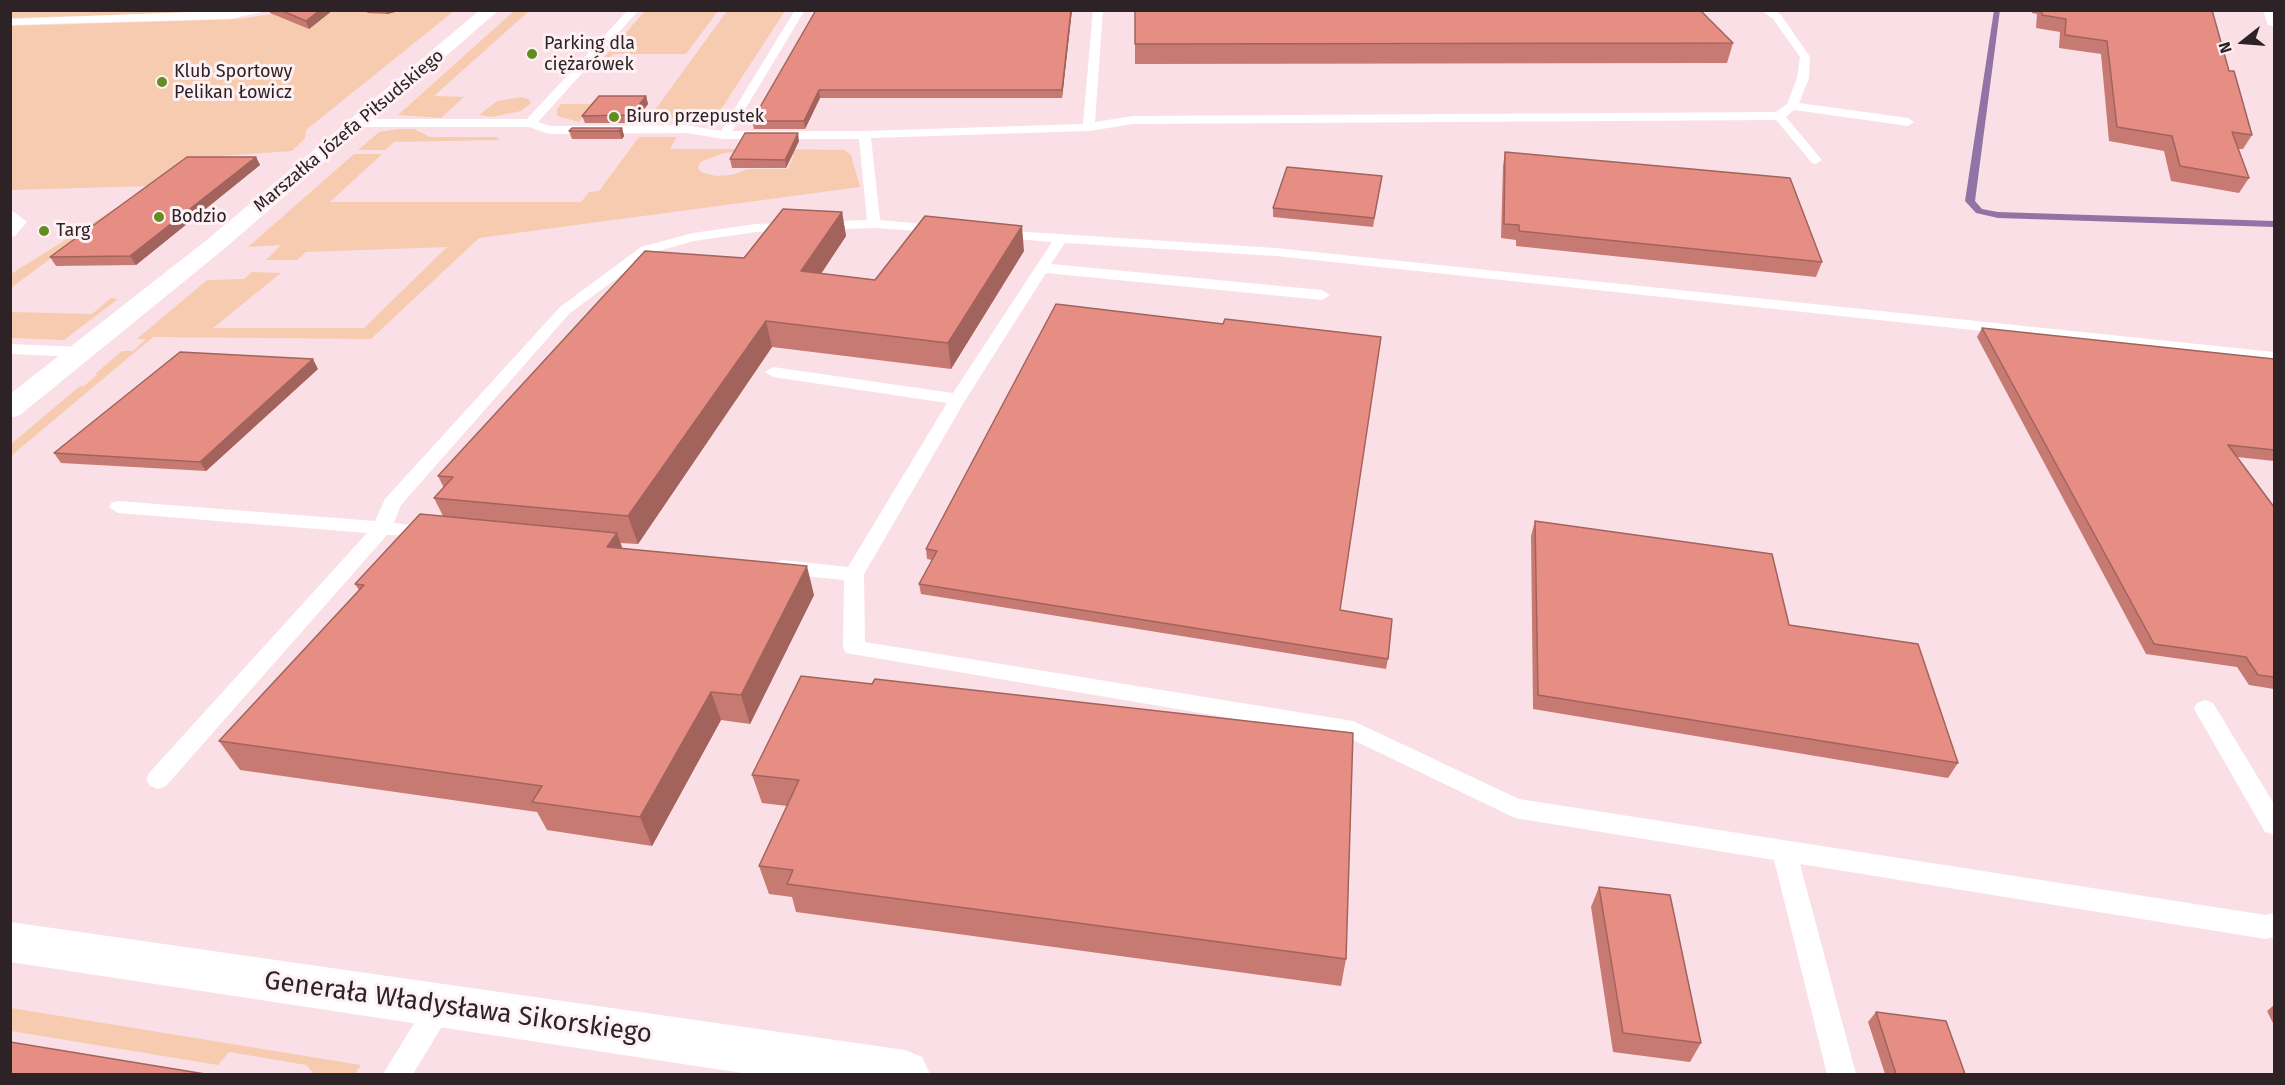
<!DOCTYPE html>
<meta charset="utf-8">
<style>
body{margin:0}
#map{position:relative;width:2285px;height:1085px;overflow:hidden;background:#fbdfe6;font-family:"Fira Sans",sans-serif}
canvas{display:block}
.frame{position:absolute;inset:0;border:12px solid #2d2326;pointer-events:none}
.north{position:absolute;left:2213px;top:12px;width:60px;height:60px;-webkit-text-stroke:4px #fdf1f4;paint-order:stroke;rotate:253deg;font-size:16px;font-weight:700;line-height:24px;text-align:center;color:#2d2326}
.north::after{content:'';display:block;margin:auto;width:21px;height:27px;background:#2d2326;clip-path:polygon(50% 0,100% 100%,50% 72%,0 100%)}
</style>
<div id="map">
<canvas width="2285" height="1085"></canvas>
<div class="frame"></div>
<div class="north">N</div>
</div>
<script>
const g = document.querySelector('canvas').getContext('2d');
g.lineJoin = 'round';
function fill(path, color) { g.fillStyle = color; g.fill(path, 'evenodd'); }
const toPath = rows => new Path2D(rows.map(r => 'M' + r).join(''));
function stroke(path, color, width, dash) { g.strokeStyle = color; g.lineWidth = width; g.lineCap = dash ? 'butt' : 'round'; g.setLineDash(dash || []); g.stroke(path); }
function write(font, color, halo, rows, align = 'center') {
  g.font = font + ' "Fira Sans",sans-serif'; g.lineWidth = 6; g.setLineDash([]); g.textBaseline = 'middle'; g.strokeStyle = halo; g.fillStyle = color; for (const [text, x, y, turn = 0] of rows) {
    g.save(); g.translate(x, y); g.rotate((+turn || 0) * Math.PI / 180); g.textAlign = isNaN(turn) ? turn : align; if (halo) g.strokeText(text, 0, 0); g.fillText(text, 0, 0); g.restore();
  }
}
fill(toPath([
 [70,10,243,11,11,18,10,12],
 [289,10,454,11,306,130,305,138,292,151,221,156,86,232,11,288,11,274,151,186,11,190,11,26,239,19,273,14,280,17],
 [514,11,529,11,434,96,464,97,441,118,398,115],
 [645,11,645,10,718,11,686,54,613,54,606,62,601,61],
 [727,11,785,11,716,117,693,123,696,118,649,118],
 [521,97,529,99,531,103,521,111,492,117,479,115,497,101],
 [561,104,595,104,579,122,557,116,557,109],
 [397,129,414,129,430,137,496,137,500,140,394,142,385,150,358,150,379,132],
 [639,137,677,137,670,149,769,149,724,153,700,162,698,168,701,172,716,176,731,175,748,169,788,169,794,155,774,154,777,149,844,150,851,155,860,187,479,238,371,339,153,337,11,456,11,444,80,386,84,386,98,374,95,374,122,351,133,351,146,339,137,339,207,280,244,279,252,272,281,273,213,328,364,328,447,247,306,252,297,260,266,260,281,245,248,247,354,154,382,154,330,202,581,202,589,192,599,191],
 [111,298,118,299,64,340,11,338,11,312,92,314],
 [11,1008,361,1065,355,1074,314,1074,306,1065,229,1052,218,1065,11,1031]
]), '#f7cbb0');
fill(toPath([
 [1994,10,2000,10,1975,201,1982,209,1998,212,2274,221,2274,227,1998,218,1976,213,1965,201,1994,10]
]), '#9273a5');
fill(toPath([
 [245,10,271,10,230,19,10,25,10,19,245,10],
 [628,10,639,10,538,122,550,126,686,125,721,131,795,10,805,10,732,131,865,131,1083,124,1093,10,1103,10,1095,122,1133,116,1776,112,1787,104,1797,78,1800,57,1773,19,1761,10,1774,10,1781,15,1810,57,1809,78,1799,103,1908,118,1914,122,1908,126,1794,110,1786,117,1822,160,1816,164,1812,163,1776,120,1133,124,1089,131,871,138,880,220,943,226,948,227,948,233,874,228,756,232,694,241,651,253,570,313,401,505,394,523,437,528,440,532,437,536,387,535,166,786,158,789,150,786,146,779,150,772,367,533,118,513,109,507,111,503,118,501,375,521,385,499,560,307,641,247,693,233,756,224,867,220,859,139,724,139,686,133,549,134,529,127,359,127,353,123,359,119,527,119,628,10],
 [10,209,27,222,15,236,10,237,10,209],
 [996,230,1276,248,2274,352,2274,362,1276,256,1065,243,1051,264,1322,290,1330,295,1322,300,1046,273,966,399,864,574,865,642,1353,721,1519,799,2266,915,2274,913,2274,937,2266,939,1800,864,1856,1074,1827,1074,1774,860,1515,818,1349,738,846,653,843,648,844,580,782,574,775,572,772,567,775,562,782,560,848,567,947,403,773,377,765,372,773,367,953,393,1052,242,991,237,991,231,996,230],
 [10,344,81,347,89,352,81,357,10,354,10,344],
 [2205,700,2213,703,2274,804,2274,835,2265,832,2194,709,2197,703,2205,700],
 [441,992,451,996,455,1005,413,1074,383,1074,431,996,441,992]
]), '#fff');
fill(toPath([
 [2263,10,2274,10,2274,26,2268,25,2263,10]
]), '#fff');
fill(toPath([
 [480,10,499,10,224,249,20,415,10,418,10,394,208,239,480,10],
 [10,922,905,1050,922,1057,930,1074,749,1074,10,962,10,922]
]), '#fff');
fill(toPath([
 [269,10,333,10,309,29,270,13],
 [363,10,403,10,387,14,368,13],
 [816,10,1072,10,1062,98,820,98,805,129,754,129,752,121],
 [1135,10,1733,43,1727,63,1135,64],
 [2032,10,2212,10,2229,71,2252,135,2243,149,2238,149,2249,178,2239,193,2171,181,2164,151,2109,141,2101,54,2059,48,2060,32,2036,28,2037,14,2032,13],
 [646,96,648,104,634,123,585,123,582,116],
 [622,128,624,136,622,139,572,139,569,131],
 [799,141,786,168,732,168,730,159],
 [1505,152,1822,262,1816,277,1516,246,1516,240,1501,238,1503,166],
 [256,157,260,165,136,265,56,266,50,257],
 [1382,176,1373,227,1273,217,1273,208],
 [842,212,846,236,821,274,875,280,1024,251,951,369,772,347,638,544,620,543,622,548,814,595,750,724,721,720,652,846,547,830,537,812,240,770,219,741,359,590,355,584,443,516,434,498,444,488,438,476,744,258],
 [1982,328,2274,359,2274,461,2237,457,2274,507,2274,689,2249,685,2237,667,2146,654,1977,337],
 [318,369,206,471,61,463,54,453],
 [1535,521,1789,625,1958,763,1948,778,1533,709,1531,536],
 [926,549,1340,610,1388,659,1386,669,921,594,919,584,932,560,927,559],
 [872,684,1346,959,1341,986,796,912,792,897,769,894,759,866,787,806,762,803,752,775],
 [1599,887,1701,1043,1690,1062,1613,1052,1591,907],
 [2274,1005,2274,1025,2267,1011],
 [1876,1012,1965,1074,1885,1074,1868,1022]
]), '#c77a72');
fill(toPath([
 [320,10,333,10,309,29,306,21],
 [386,10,403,10,387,14],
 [1071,10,1072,10,1062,98,1062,90],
 [819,90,820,98,805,129,804,121],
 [646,96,648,104,634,123,631,115],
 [622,128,624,136,622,139,619,131],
 [798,133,799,141,786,168,785,160],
 [256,157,260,165,136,265,130,256],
 [842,212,846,236,806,296,801,271],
 [1022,226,1024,251,951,369,948,343],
 [766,321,772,347,638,544,628,516],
 [313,359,318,369,206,471,200,462],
 [617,533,627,561,607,547],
 [807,566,814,595,750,724,741,695],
 [711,692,721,720,652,846,640,817]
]), '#a2635c');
const building = toPath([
 [280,10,320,10,306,21,280,10],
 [816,10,1071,10,1062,90,819,90,804,121,752,121,816,10],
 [1135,10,1700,10,1733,43,1135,44,1135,10],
 [2042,10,2212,10,2229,71,2234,71,2252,135,2232,132,2249,178,2180,166,2172,136,2117,127,2107,41,2065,35,2066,19,2042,15,2042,10],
 [599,96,646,96,631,115,582,116,599,96],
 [572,128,622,128,619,131,569,131,572,128],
 [745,133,798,133,785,160,730,159,745,133],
 [1505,152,1790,178,1822,262,1519,231,1519,225,1504,224,1505,152],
 [187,157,256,157,130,256,50,257,187,157],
 [1287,167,1382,176,1374,218,1273,208,1287,167],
 [783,209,842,212,801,271,875,280,925,216,1022,226,948,343,766,321,628,516,434,498,453,477,438,476,645,251,744,258,783,209],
 [1056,304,1223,324,1225,319,1381,337,1340,610,1392,619,1388,659,919,584,937,551,926,549,1056,304],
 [1982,328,2274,359,2274,450,2228,445,2274,507,2274,677,2258,675,2246,657,2154,644,1982,328],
 [180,352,313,359,200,462,54,453,180,352],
 [420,514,617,533,607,547,807,566,741,695,711,692,640,817,532,802,542,786,219,741,364,585,355,584,420,514],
 [1535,521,1772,554,1789,625,1918,644,1958,763,1538,695,1535,521],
 [801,676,872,684,875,679,1353,733,1346,959,787,884,793,870,759,866,799,780,752,775,801,676],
 [1599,887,1670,895,1701,1043,1623,1033,1599,887],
 [1876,1012,1946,1021,1965,1074,1896,1074,1876,1012],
 [10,1042,205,1074,10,1074,10,1042]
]);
fill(building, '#e78e84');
stroke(building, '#a2635c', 1.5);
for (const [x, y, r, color] of [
 [532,54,6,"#628e20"],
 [162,82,6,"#628e20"],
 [614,117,6,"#628e20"],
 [159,217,6,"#628e20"],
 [44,231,6,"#628e20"]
]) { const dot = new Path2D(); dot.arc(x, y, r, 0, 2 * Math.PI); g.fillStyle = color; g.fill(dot); stroke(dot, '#fdf1f4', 2); }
write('18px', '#2d2326', '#fdf1f4', [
 ["Parking dla",544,44],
 ["ciężarówek",544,65],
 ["Klub Sportowy",174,72],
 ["Pelikan Łowicz",174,93],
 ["Biuro przepustek",626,117],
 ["Bodzio",171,217],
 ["Targ",56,231]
], 'left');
write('18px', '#2d2326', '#fdf1f4', [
 ["Marszałka Józefa Piłsudskiego",349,131,-40]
]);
write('26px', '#2d2326', '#fdf1f4', [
 ["Generała Władysława Sikorskiego",458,1008,8]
]);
</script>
